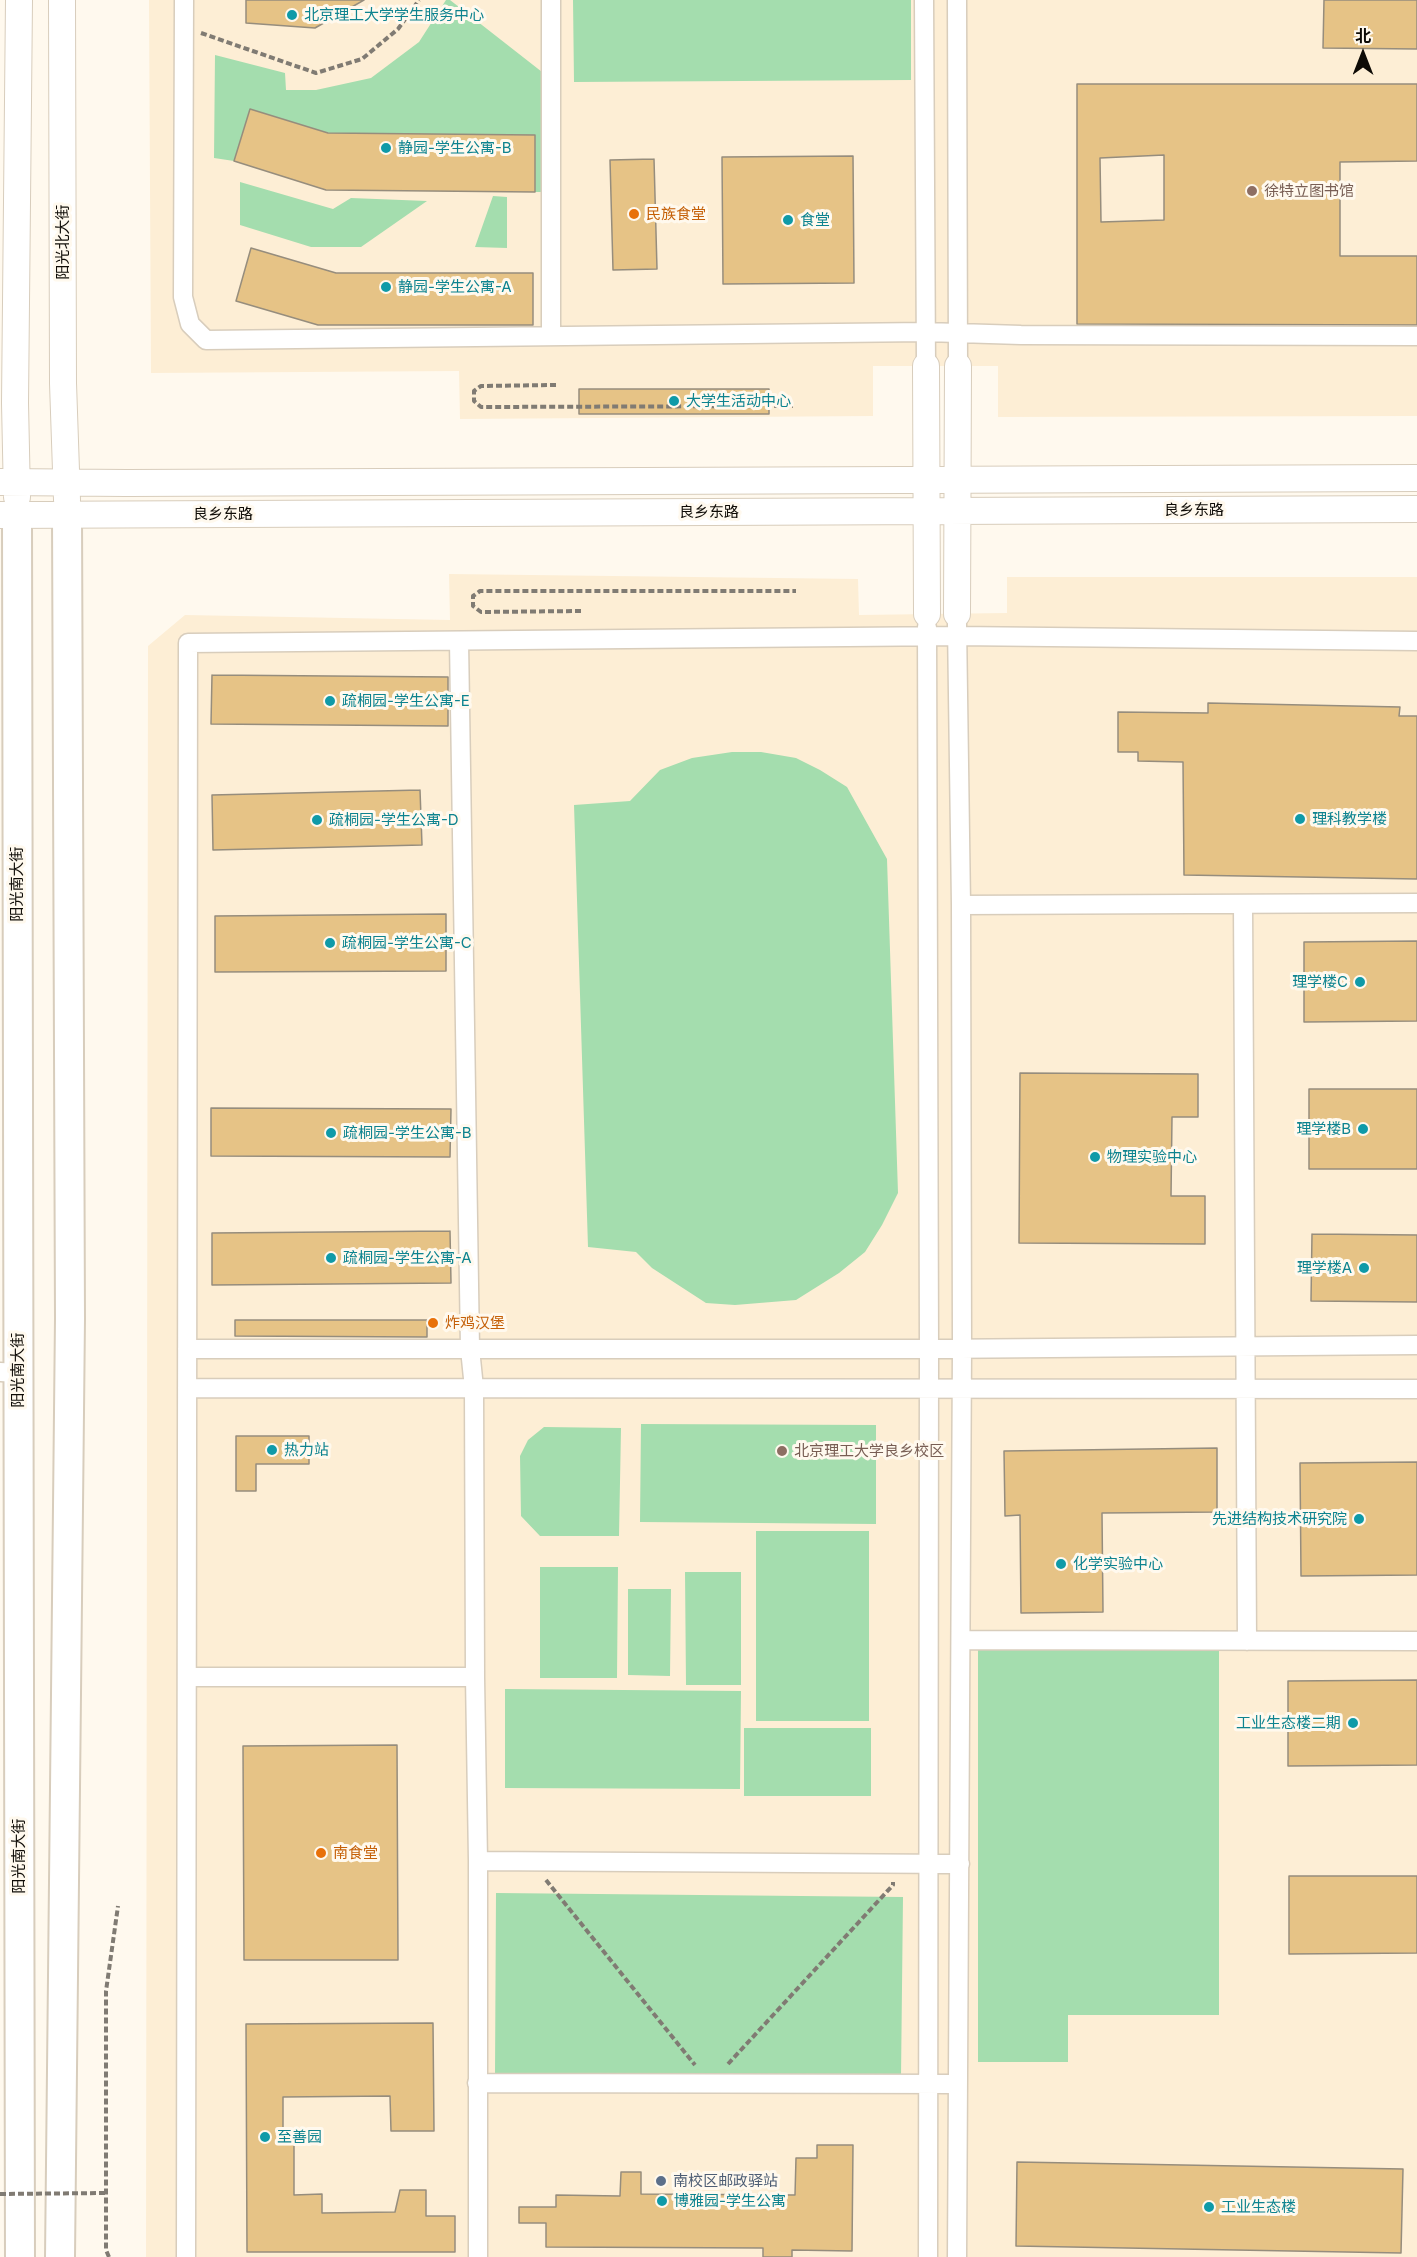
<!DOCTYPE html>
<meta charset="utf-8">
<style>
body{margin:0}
#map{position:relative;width:1417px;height:2257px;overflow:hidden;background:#fff9ee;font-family:Inter,"Noto Sans SC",sans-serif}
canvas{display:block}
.north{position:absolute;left:1333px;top:24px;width:60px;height:60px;-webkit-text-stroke:4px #fff9ee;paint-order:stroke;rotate:0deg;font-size:16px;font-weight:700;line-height:24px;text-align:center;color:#0e0b06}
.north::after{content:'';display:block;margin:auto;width:21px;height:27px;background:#0e0b06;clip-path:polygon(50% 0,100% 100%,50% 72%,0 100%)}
</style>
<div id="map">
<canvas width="1417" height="2257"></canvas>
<div class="north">北</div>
</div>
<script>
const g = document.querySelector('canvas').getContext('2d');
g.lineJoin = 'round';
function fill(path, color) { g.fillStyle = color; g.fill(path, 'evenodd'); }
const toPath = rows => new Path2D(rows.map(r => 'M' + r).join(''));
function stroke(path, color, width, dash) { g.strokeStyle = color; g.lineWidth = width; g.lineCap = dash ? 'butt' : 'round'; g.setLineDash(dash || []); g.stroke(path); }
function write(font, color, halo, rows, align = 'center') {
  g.font = font + ' Inter,"Noto Sans SC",sans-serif'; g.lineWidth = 6; g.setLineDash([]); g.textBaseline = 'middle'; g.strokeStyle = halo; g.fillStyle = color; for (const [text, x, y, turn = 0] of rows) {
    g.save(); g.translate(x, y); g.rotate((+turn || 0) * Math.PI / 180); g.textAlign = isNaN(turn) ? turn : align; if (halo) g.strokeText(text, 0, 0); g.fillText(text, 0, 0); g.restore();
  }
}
fill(toPath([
 [149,0,1417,0,1417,416,998,417,998,366,873,366,873,416,460,419,459,371,151,373],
 [449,574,858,579,859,615,1007,613,1007,577,1417,577,1417,2257,146,2257,148,646,185,615,450,620]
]), '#fdeed5');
fill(toPath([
 [446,0,450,0,551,79,551,192,535,192,535,135,328,133,250,109,234,161,214,158,215,55,285,73,286,90,316,90,371,78,419,42],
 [573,0,911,0,911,80,574,82],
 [240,182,333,209,351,198,427,201,361,247,311,247,240,225],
 [493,196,507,197,507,248,475,247],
 [732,752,761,752,796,758,820,770,847,787,887,859,898,1193,882,1225,865,1252,839,1273,796,1300,735,1305,706,1303,652,1268,636,1252,588,1247,574,805,630,801,660,770,692,758],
 [641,1424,876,1425,876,1524,640,1522],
 [544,1427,621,1428,619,1536,540,1536,521,1516,520,1456,528,1440],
 [756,1531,869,1531,869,1721,756,1721],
 [540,1567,618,1567,617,1678,540,1678],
 [685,1572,741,1572,741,1685,686,1685],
 [628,1589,671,1589,670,1676,628,1675],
 [978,1650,1219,1650,1219,2015,1068,2015,1068,2062,978,2062],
 [505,1689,741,1691,740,1789,505,1788],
 [744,1728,871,1728,871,1796,744,1796],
 [496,1893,903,1897,901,2077,495,2074]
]), '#a4ddae');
const building = toPath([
 [246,0,364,0,315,28,246,23,246,0],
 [1324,0,1417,0,1417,49,1323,48,1324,0],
 [1077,84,1417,84,1417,161,1340,162,1340,256,1417,256,1417,325,1077,324,1077,84],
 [1164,155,1164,220,1101,222,1100,158,1164,155],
 [250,109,328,133,535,135,535,192,326,190,234,161,250,109],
 [853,156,854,283,723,284,722,157,853,156],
 [654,159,657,269,613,270,610,160,654,159],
 [251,248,336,273,533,273,533,325,318,325,236,301,251,248],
 [579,389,769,389,769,414,579,414,579,389],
 [212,675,448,677,448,726,211,724,212,675],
 [1208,703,1400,707,1399,716,1417,716,1417,879,1184,875,1183,762,1138,761,1138,752,1118,752,1118,712,1208,713,1208,703],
 [420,790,422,845,213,850,212,795,420,790],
 [446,914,446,971,215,972,215,916,446,914],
 [1417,941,1417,1021,1304,1022,1304,942,1417,941],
 [1020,1073,1198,1074,1198,1117,1172,1117,1171,1196,1205,1196,1205,1244,1019,1243,1020,1073],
 [1309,1089,1417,1089,1417,1169,1309,1169,1309,1089],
 [211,1108,451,1109,450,1157,211,1156,211,1108],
 [450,1231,451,1283,212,1285,212,1233,450,1231],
 [1312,1234,1417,1235,1417,1302,1311,1301,1312,1234],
 [235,1320,427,1320,427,1337,235,1336,235,1320],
 [236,1436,309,1436,309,1464,256,1464,256,1491,236,1491,236,1436],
 [1217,1448,1217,1512,1102,1513,1103,1612,1021,1613,1020,1515,1005,1516,1004,1451,1217,1448],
 [1417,1462,1417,1575,1301,1576,1300,1463,1417,1462],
 [1417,1680,1417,1765,1288,1766,1288,1681,1417,1680],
 [397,1745,398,1960,244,1960,243,1746,397,1745],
 [1289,1876,1417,1876,1417,1953,1289,1954,1289,1876],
 [433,2023,434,2131,391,2131,390,2096,283,2097,283,2144,294,2144,294,2195,322,2194,322,2213,395,2212,400,2190,426,2190,426,2216,455,2216,455,2252,247,2252,246,2024,433,2023],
 [817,2145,853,2145,852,2251,792,2250,792,2257,763,2257,763,2248,546,2247,546,2223,519,2223,519,2207,556,2207,556,2195,620,2196,621,2172,641,2172,641,2194,795,2195,796,2158,817,2158,817,2145],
 [1017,2162,1403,2169,1401,2253,1016,2246,1017,2162]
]);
fill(building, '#e6c386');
stroke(building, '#968d7d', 1.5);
const street = toPath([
 [184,0,183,297,190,324,206,340,926,332,1021,335,1417,336],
 [551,0,551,336],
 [924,0,926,366],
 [957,0,958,366],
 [957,624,961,905,962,1348,957,2257],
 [927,627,929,1349,928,2257],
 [459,641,470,1349,474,1388,475,1677,478,1861,478,2257],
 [1243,904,1247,1641],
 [961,905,1417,903],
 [187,1349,929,1349,1417,1345],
 [0,1372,18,1373],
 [187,1388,1417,1389],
 [961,1640,1417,1641],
 [187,1677,475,1677],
 [478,1861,960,1864],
 [477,2083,958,2084],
 [186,2257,188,643,957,636,1417,641]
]);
const secondary = toPath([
 [62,0,63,383,67,500],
 [926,366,927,614],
 [0,482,127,483,1417,478],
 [17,497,15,403,19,0],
 [0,515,1417,509],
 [957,614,958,366]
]);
const primary = toPath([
 [17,516,20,2257],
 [60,2257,70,1318,67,515]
]);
stroke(street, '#d8cdbc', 21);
stroke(secondary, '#d8cdbc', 28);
stroke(primary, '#d8cdbc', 32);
stroke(toPath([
 [201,33,316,73,362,59,398,29,419,0],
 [556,385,481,386,474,391,474,401,481,407,793,406],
 [581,611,481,612,473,606,473,596,480,591,796,591],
 [546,1880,695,2065],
 [728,2064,893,1885,893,1882],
 [109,2257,106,2250,106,1991,118,1906]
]), '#807b73', 4, [6, 3]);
stroke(street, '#fff', 18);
stroke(secondary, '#fff', 26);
stroke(primary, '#fff', 28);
stroke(toPath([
 [0,2194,106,2193]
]), '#807b73', 4, [6, 3]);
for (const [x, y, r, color] of [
 [292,15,6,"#0f9aa8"],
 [386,148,6,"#0f9aa8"],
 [1252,191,6,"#8d6e63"],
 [634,214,6,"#e8710a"],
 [788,220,6,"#0f9aa8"],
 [386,287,6,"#0f9aa8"],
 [674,401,6,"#0f9aa8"],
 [330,701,6,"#0f9aa8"],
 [1300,819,6,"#0f9aa8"],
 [317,820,6,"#0f9aa8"],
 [330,943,6,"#0f9aa8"],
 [1360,982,6,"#0f9aa8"],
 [1363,1129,6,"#0f9aa8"],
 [331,1133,6,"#0f9aa8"],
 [1095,1157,6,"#0f9aa8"],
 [331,1258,6,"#0f9aa8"],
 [1364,1268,6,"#0f9aa8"],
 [433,1323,6,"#e8710a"],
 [272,1450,6,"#0f9aa8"],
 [782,1451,6,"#8d6e63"],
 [1359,1519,6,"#0f9aa8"],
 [1061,1564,6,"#0f9aa8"],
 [1353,1723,6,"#0f9aa8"],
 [321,1853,6,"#e8710a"],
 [265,2137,6,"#0f9aa8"],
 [661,2181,6,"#5c6f8a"],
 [662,2201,6,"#0f9aa8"],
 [1209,2207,6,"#0f9aa8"]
]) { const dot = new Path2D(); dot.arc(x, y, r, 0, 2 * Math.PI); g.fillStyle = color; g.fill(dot); stroke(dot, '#fff9ee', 2); }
write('15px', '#0d838f', '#fff9ee', [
 ["北京理工大学学生服务中心",304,15],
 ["静园-学生公寓-B",398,148],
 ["食堂",800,220],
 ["静园-学生公寓-A",398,287],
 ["大学生活动中心",686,401],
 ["疏桐园-学生公寓-E",342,701],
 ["理科教学楼",1312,819],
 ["疏桐园-学生公寓-D",329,820],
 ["疏桐园-学生公寓-C",342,943],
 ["理学楼C",1348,982,"right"],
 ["理学楼B",1351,1129,"right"],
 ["疏桐园-学生公寓-B",343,1133],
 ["物理实验中心",1107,1157],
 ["疏桐园-学生公寓-A",343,1258],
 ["理学楼A",1352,1268,"right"],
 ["热力站",284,1450],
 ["先进结构技术研究院",1347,1519,"right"],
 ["化学实验中心",1073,1564],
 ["工业生态楼二期",1341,1723,"right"],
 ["至善园",277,2137],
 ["博雅园-学生公寓",674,2201],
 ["工业生态楼",1221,2207]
], 'left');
write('15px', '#785e54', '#fff9ee', [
 ["徐特立图书馆",1264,191],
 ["北京理工大学良乡校区",794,1451]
], 'left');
write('15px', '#c56008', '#fff9ee', [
 ["民族食堂",646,214],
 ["炸鸡汉堡",445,1323],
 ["南食堂",333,1853]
], 'left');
write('15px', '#0e0b06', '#fff9ee', [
 ["阳光北大街",63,242,-90],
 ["良乡东路",1194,510],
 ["良乡东路",709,512],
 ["良乡东路",223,514],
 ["阳光南大街",17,884,-90],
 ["阳光南大街",18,1370,-90],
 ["阳光南大街",19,1856,-90]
]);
write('15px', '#4e5e75', '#fff9ee', [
 ["南校区邮政驿站",673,2181]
], 'left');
</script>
